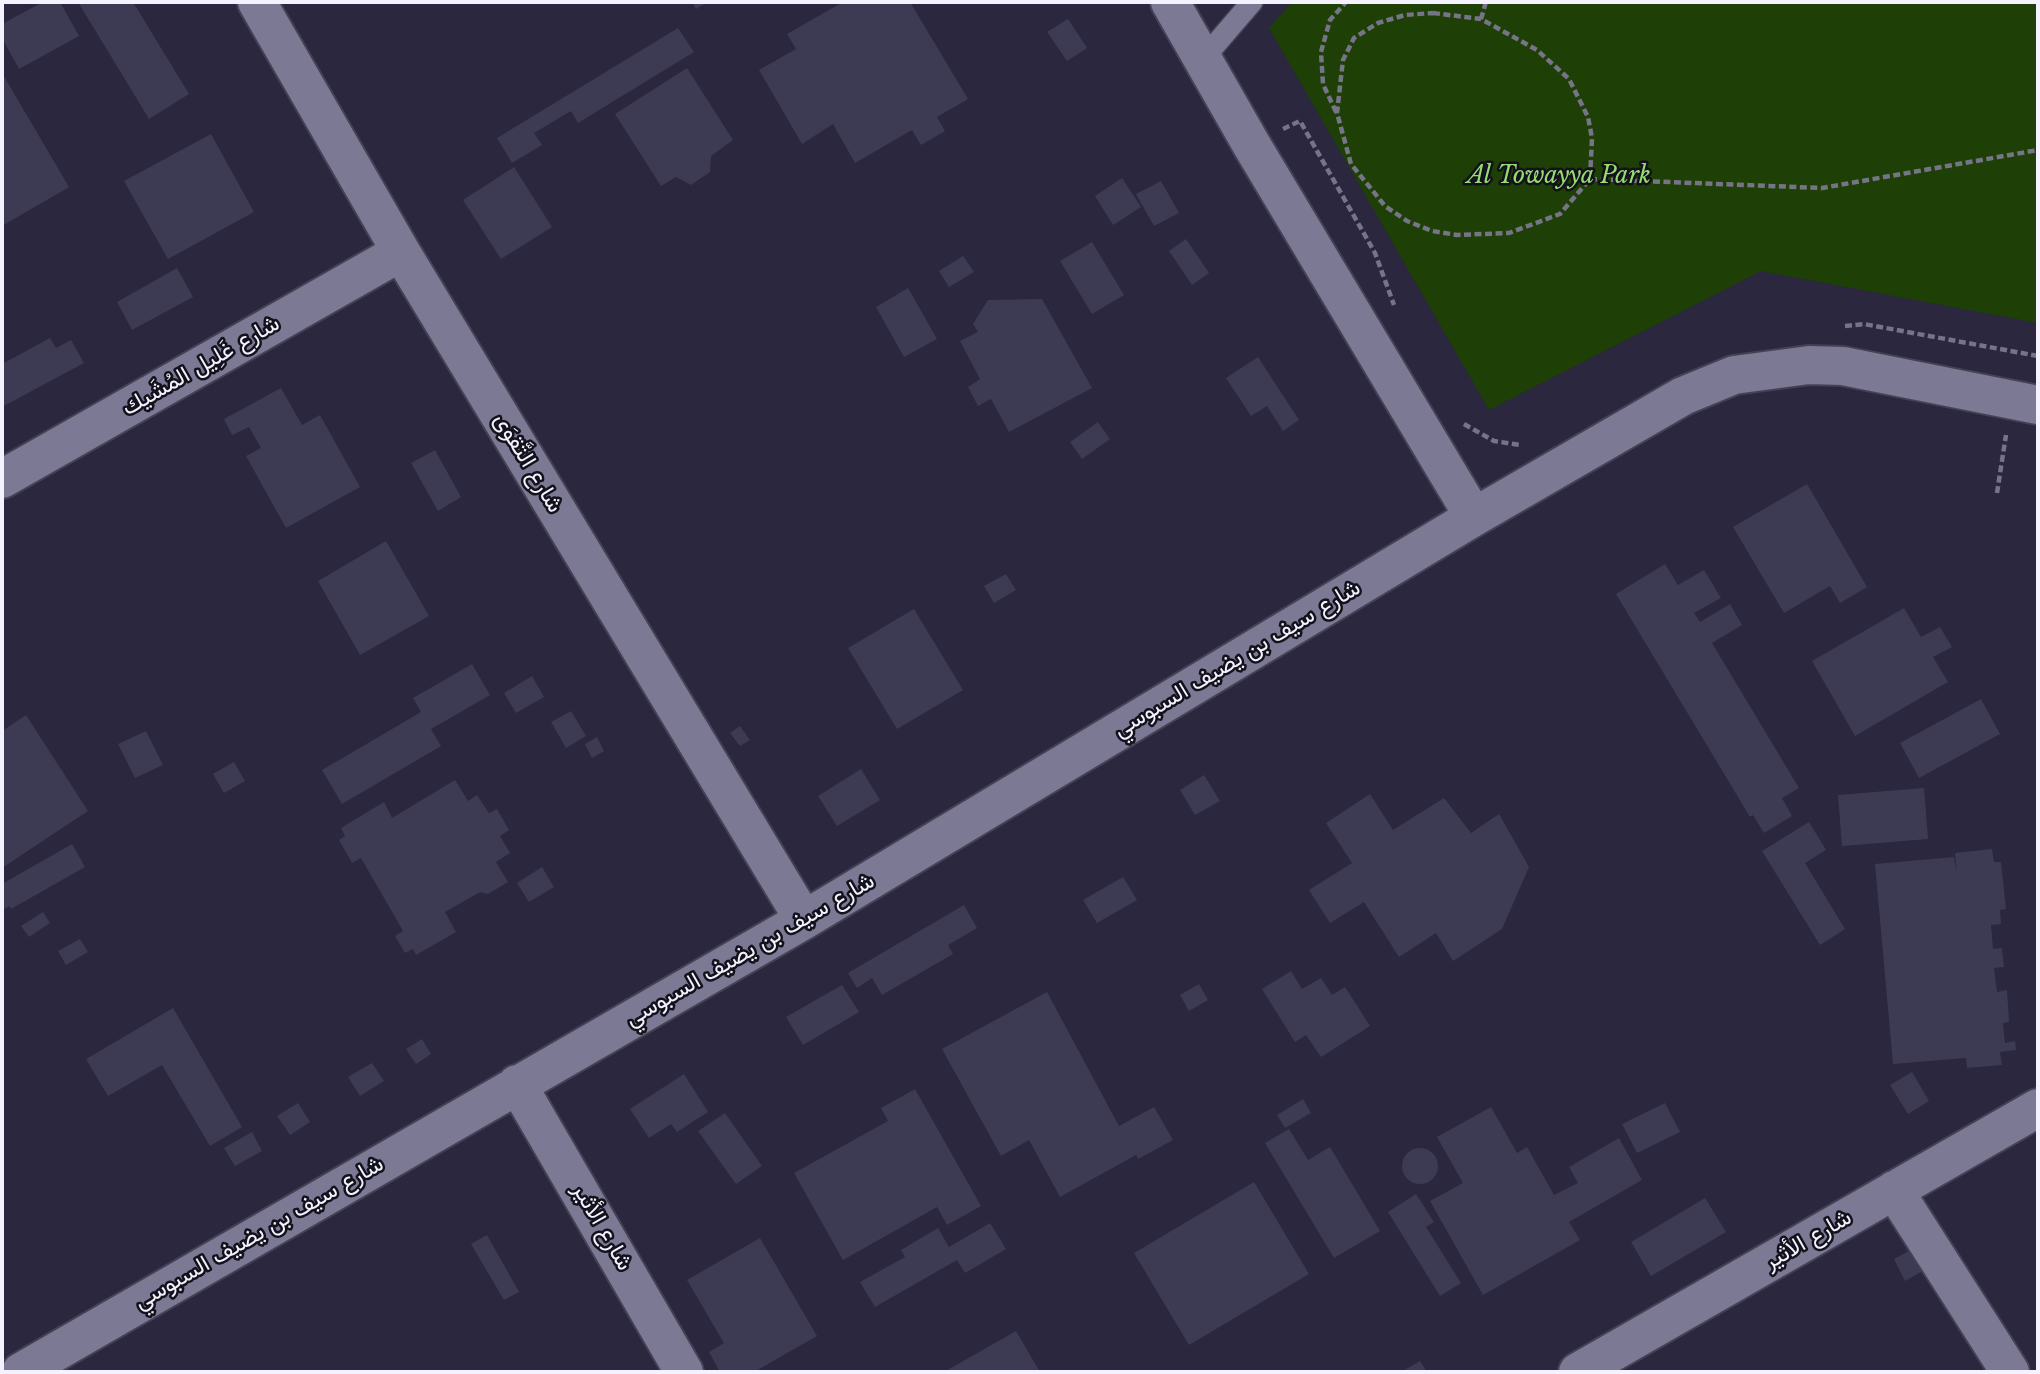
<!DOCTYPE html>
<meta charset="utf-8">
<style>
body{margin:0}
#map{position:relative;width:2040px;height:1374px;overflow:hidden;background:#2a273e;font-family:"Libre Baskerville",serif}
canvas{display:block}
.frame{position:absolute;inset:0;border:4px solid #f3f2fe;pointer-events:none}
</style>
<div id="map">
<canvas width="2040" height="1374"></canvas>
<div class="frame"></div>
</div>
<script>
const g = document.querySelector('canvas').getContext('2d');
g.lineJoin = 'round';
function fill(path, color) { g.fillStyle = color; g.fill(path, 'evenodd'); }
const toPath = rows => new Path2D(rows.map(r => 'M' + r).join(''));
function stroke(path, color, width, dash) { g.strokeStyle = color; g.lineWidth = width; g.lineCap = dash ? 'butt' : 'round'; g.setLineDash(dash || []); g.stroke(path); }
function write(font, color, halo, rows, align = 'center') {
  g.font = font + ' "Libre Baskerville",Vazirmatn,serif'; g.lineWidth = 5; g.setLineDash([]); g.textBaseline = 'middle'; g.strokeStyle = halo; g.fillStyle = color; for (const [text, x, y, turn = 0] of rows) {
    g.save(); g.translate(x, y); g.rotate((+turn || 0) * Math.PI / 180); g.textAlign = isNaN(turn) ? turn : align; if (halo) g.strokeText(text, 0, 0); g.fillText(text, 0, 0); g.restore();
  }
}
fill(toPath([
 [1292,2,2038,2,2038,323,1761,271,1489,410,1269,28]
]), '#1e3f06');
fill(toPath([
 [43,2,60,2,79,36,19,69,2,38,2,24],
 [78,2,133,2,189,94,149,119],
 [692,2,708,2,696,9],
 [843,2,910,2,968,99,937,117,945,131,921,145,912,130,855,163,833,124,802,144,759,70,796,49,787,34],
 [1068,19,1087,48,1067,61,1047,32],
 [678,28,694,52,578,123,571,111,534,133,542,145,512,163,497,138],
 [687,68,733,140,711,156,710,172,691,185,676,177,661,186,615,114],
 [2,73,69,187,2,226],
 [211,134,254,212,168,259,124,181],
 [514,167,552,227,501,259,463,200],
 [1122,178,1141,207,1113,225,1095,196],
 [1161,181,1179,213,1154,226,1136,194],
 [1186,239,1209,273,1192,285,1169,251],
 [1092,242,1124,295,1092,314,1060,261],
 [963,256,974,272,949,287,939,271],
 [177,268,193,297,132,330,117,302],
 [908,288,937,339,904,357,876,307],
 [1042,299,1092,388,1009,432,991,399,978,406,968,387,980,379,960,341,978,332,973,324,988,300],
 [50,338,56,348,71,340,84,363,2,407,2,364],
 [1258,357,1299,420,1283,431,1267,406,1251,416,1226,378],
 [281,388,302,425,320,415,360,487,286,528,246,456,261,448,249,427,232,435,224,419],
 [1098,422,1110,439,1082,459,1070,442],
 [435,450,461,497,438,511,411,463],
 [1807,484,1867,587,1840,603,1830,586,1784,613,1733,527],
 [386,541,429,616,360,655,318,581],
 [1665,564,1678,585,1704,570,1721,598,1694,613,1700,622,1730,604,1742,625,1712,643,1799,788,1782,798,1792,816,1764,833,1753,815,1750,817,1616,594],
 [1006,574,1016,590,994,603,984,586],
 [1904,608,1921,637,1940,627,1952,647,1933,657,1948,682,1855,736,1812,661],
 [914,609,963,690,897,729,848,648],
 [472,664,490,695,431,729,441,746,342,804,322,770,421,712,413,698],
 [532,676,544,697,516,713,504,693],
 [1981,699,2000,734,1919,778,1900,743],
 [571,711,586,736,566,748,551,722],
 [26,715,88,811,2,868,2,731],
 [740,726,750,740,740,746,730,733],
 [146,731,163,765,135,778,118,744],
 [597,737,604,751,592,758,585,744],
 [234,762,245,781,224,793,213,774],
 [861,769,880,800,837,826,818,796],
 [1204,775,1220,801,1195,815,1180,790],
 [455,780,468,801,477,795,489,813,497,809,509,830,500,836,510,853,496,862,508,882,488,894,480,892,445,912,456,932,416,955,413,949,405,953,395,936,403,931,361,858,352,863,339,840,345,836,341,828,384,802,392,818],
 [1924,788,1928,839,1842,846,1838,795],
 [1370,794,1393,830,1444,798,1471,833,1499,814,1529,867,1502,929,1453,961,1436,933,1399,957,1364,902,1330,923,1309,890,1352,863,1326,823],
 [1809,822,1826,850,1805,863,1845,929,1820,945,1762,851],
 [72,844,85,867,11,909,10,906,2,910,2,884],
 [1992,849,1994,862,2001,862,2006,909,2000,910,2001,924,1991,925,1993,949,2002,948,2004,967,1994,968,1997,992,2007,990,2009,1022,2003,1023,2005,1043,2015,1041,2016,1050,2000,1052,2002,1065,1967,1068,1966,1058,1893,1064,1875,864,1954,857,1957,874,1955,853],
 [542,867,554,887,529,902,517,883],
 [1123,877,1137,900,1097,923,1083,900],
 [964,905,977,928,948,945,953,954,882,995,872,978,857,988,848,973],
 [43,912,50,923,29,937,21,926],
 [80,939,88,952,66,965,58,951],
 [1291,971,1302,989,1321,978,1332,995,1345,987,1370,1026,1321,1057,1306,1035,1295,1042,1262,989],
 [1199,984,1208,1000,1189,1011,1180,995],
 [842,985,859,1012,803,1045,786,1017],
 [1047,992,1119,1126,1154,1107,1173,1140,1138,1159,1136,1155,1060,1197,1029,1140,1001,1156,942,1049],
 [173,1008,242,1127,210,1146,162,1065,108,1096,86,1059],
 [422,1039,431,1054,416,1064,406,1049],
 [372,1063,384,1081,360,1096,348,1077],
 [1912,1072,1929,1101,1908,1114,1890,1085],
 [684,1074,708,1112,677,1132,671,1124,649,1138,630,1109],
 [915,1089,981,1206,947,1225,937,1207,843,1260,794,1173,888,1121,881,1108],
 [1303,1099,1311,1113,1285,1128,1277,1115],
 [298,1103,310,1122,290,1135,277,1116],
 [1665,1103,1680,1132,1637,1153,1622,1124],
 [1491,1107,1517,1153,1527,1147,1554,1195,1578,1183,1569,1167,1619,1138,1642,1180,1569,1222,1580,1240,1483,1295,1430,1201,1463,1183,1437,1137],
 [725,1113,762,1166,736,1184,698,1131],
 [1289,1129,1308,1160,1330,1147,1380,1231,1334,1258,1265,1143],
 [252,1132,262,1151,235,1166,224,1148],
 '1402 1166a18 18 0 1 1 36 0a18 18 0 1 1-36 0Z',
 [1254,1182,1309,1274,1189,1345,1134,1253],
 [1416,1194,1434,1222,1426,1227,1461,1283,1440,1296,1388,1212],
 [1705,1198,1726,1232,1651,1276,1631,1242],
 [990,1223,1006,1249,965,1273,957,1260,875,1307,860,1282,905,1257,901,1250,938,1228,949,1247],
 [487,1235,519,1292,504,1300,471,1244],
 [760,1238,817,1336,754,1372,720,1372,709,1352,724,1343,687,1280],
 [1933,1238,1944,1259,1905,1281,1894,1259],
 [1016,1331,1040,1372,944,1372],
 [1420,1361,1427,1372,1401,1372]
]), '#3d3b53');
const service = toPath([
 [1203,59,1252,2]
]);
const minor = toPath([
 [257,2,401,252,804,920],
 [1170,2,1251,144,1474,517],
 [2,479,401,252],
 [517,1084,684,1372],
 [1894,1190,2010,1372],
 [21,1372,804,920,1474,517,1683,396,1734,375,1809,365,1843,366,2038,405],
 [1578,1372,2038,1108]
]);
stroke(service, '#444154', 24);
stroke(minor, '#444154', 42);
stroke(toPath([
 [1433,13,1481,19,1537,50,1569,79,1588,117,1592,138,1590,179,1560,214,1509,233,1457,235,1432,231,1407,221,1385,206,1351,164,1337,113,1343,60,1354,38,1378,23,1405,15,1433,13],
 [1481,19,1486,2],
 [1336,112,1323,84,1321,52,1330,20,1346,2],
 [1283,129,1300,121,1375,253,1394,305],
 [1590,179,1822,188,2038,150],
 [1845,326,1864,324,2038,356],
 [1464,424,1494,441,1520,445],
 [1997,493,2006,435]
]), '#767487', 4.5, [7, 3.5]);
stroke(service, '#7b7994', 21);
stroke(minor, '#7b7994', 38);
write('italic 23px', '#96dc71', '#13121c', [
 ["Al Towayya Park",1559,177]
]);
write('23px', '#f3f2fe', '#13121c', [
 ["شارع غَلِيل المُشَيك",201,366,-30],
 ["شارع التَّقوَى",528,463,59],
 ["شارع سيف بن يضيف السبوسي",1237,659,-31],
 ["شارع سيف بن يضيف السبوسي",750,950,-30],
 ["شارع الأثير",602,1227,60],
 ["شارع سيف بن يضيف السبوسي",259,1233,-30],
 ["شارع الأثير",1808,1240,-30]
]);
</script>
